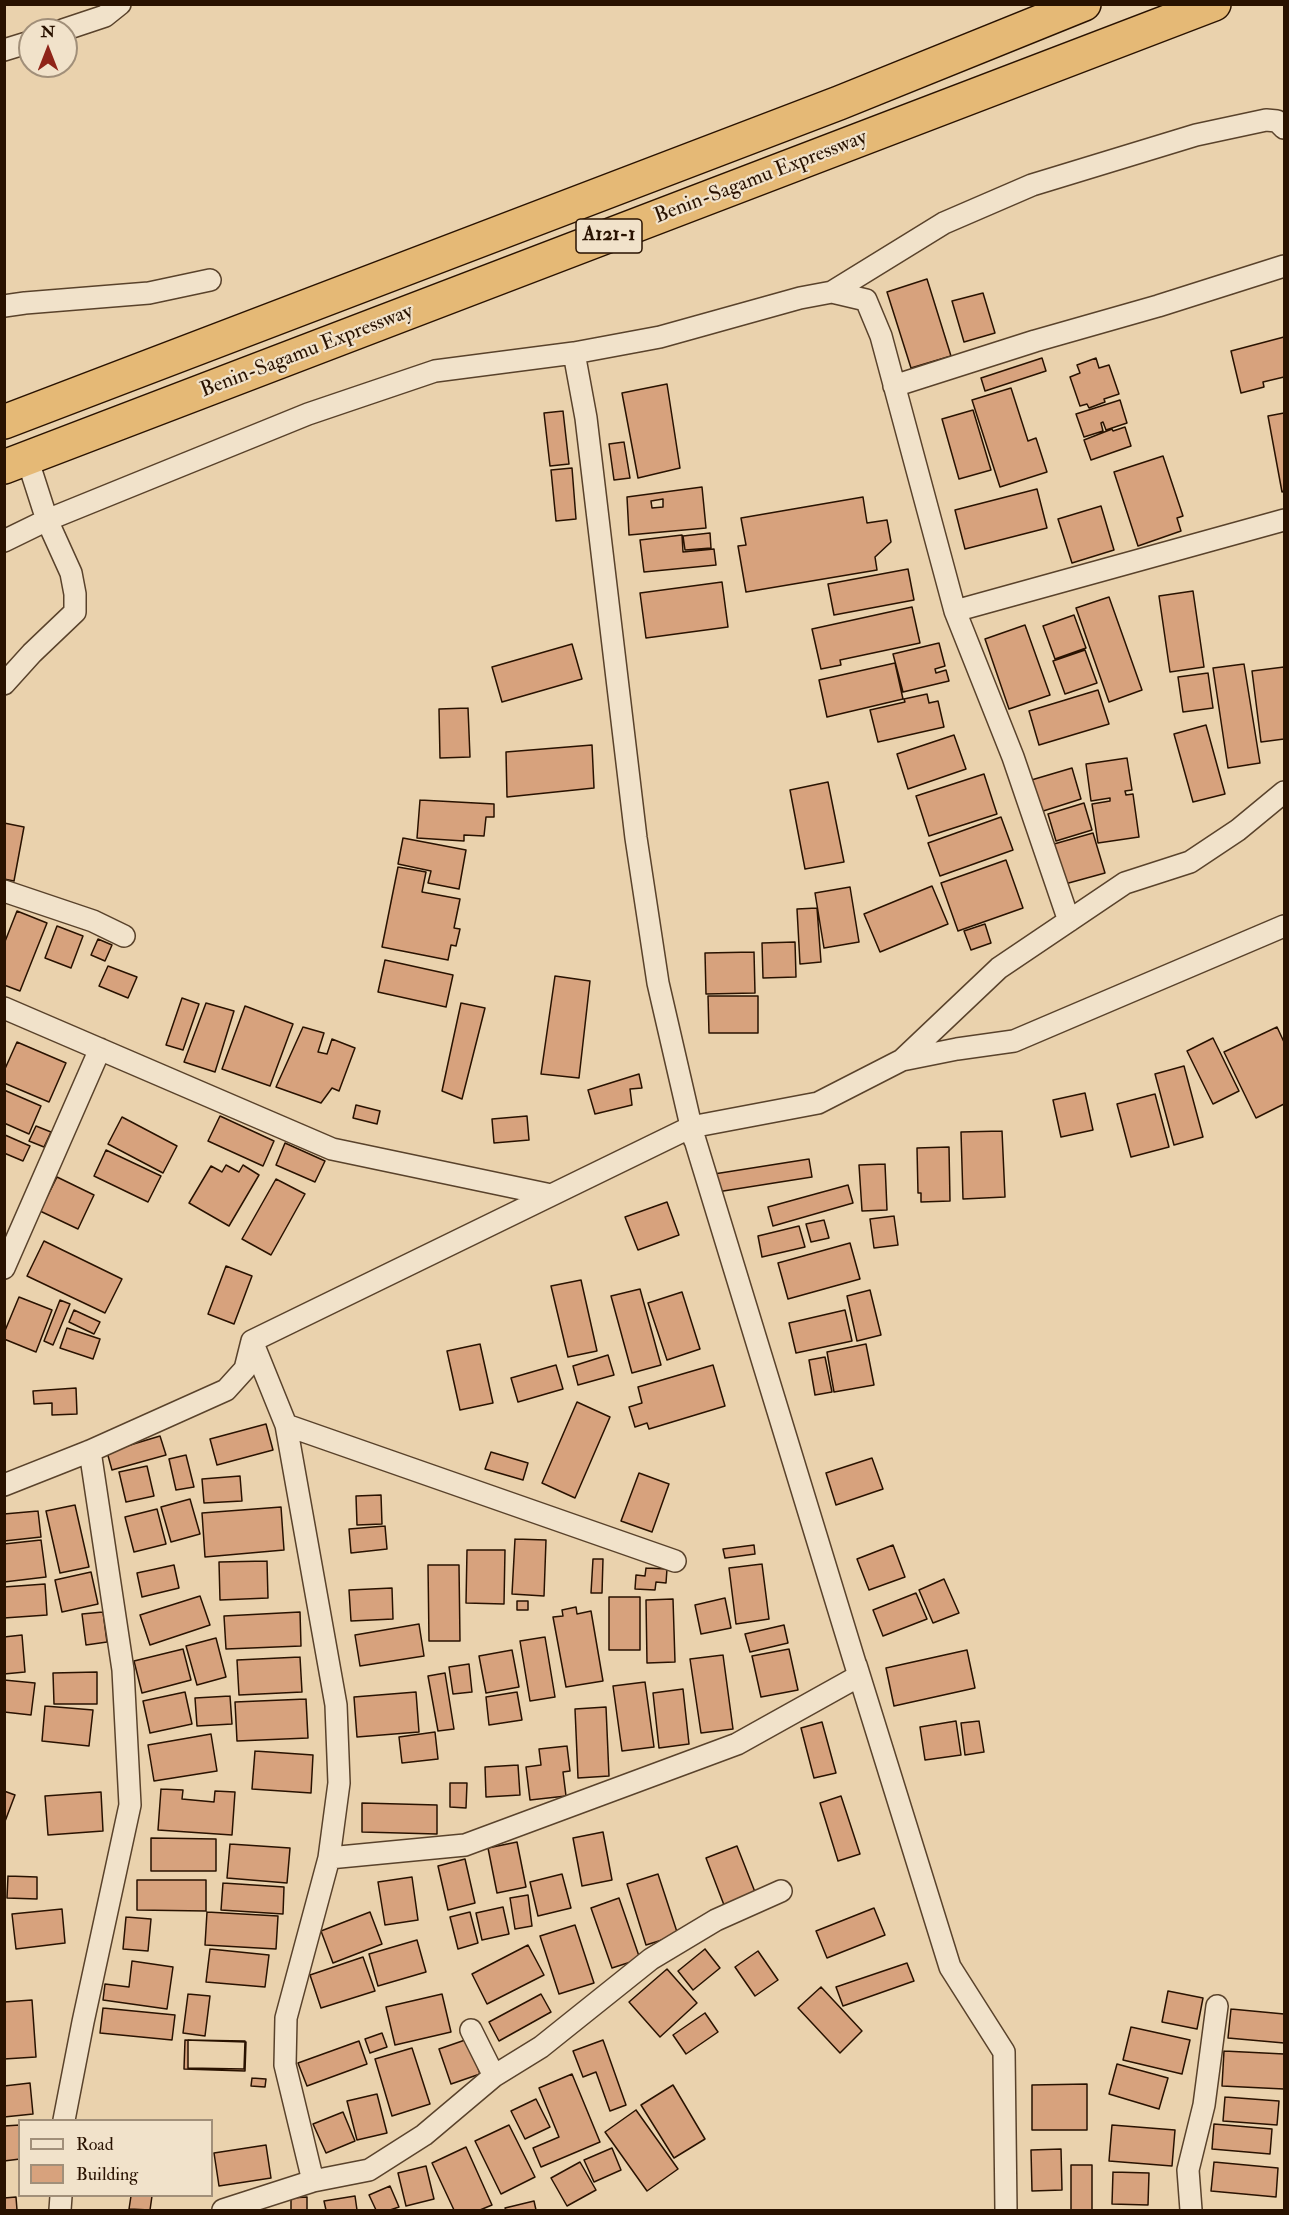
<!DOCTYPE html>
<style>
body{margin:0}
#map{position:relative;width:1289px;height:2215px;overflow:hidden;background:#ead2ad;font-family:"IM FELL Double Pica",serif}
canvas{display:block}
.frame{position:absolute;inset:0;border:6px solid #291200;pointer-events:none}
.legend{position:absolute;left:18px;top:2119px;width:195px;height:78px;box-sizing:border-box;background:#f1e2ca;border:2px solid #a18f79;margin:0;padding:8px 10px;list-style:none;font-size:18px;color:#291200}
.legend li{display:flex;align-items:center;gap:12px;height:30px}
.legend b{width:30px;border:2px solid #a18f79}
.north{position:absolute;left:18px;top:18px;width:60px;height:60px;box-sizing:border-box;background:#f1e2ca;border:2px solid #a18f79;border-radius:50%;rotate:0deg;font-size:16px;font-weight:700;line-height:24px;text-align:center;color:#291200}
.north::after{content:'';display:block;margin:auto;width:21px;height:27px;background:#8f2418;clip-path:polygon(50% 0,100% 100%,50% 72%,0 100%)}
</style>
<div id="map">
<canvas width="1289" height="2215"></canvas>
<div class="frame"></div>
<ul class="legend">
<li><b style="height:8px;background:#f1e2ca"></b>Road</li>
<li><b style="height:16px;background:#d7a27d"></b>Building</li>
</ul>
<div class="north">N</div>
</div>
<script>
const g = document.querySelector('canvas').getContext('2d');
g.lineJoin = 'round';
function fill(path, color) { g.fillStyle = color; g.fill(path, 'evenodd'); }
const toPath = rows => new Path2D(rows.map(r => 'M' + r).join(''));
function stroke(path, color, width, dash) { g.strokeStyle = color; g.lineWidth = width; g.lineCap = dash ? 'butt' : 'round'; g.setLineDash(dash || []); g.stroke(path); }
function write(font, color, halo, rows, align = 'center') {
  g.font = font + ' "IM FELL Double Pica",serif'; g.lineWidth = 4.5; g.setLineDash([]); g.textBaseline = 'middle'; g.strokeStyle = halo; g.fillStyle = color; for (const [text, x, y, turn = 0] of rows) {
    g.save(); g.translate(x, y); g.rotate((+turn || 0) * Math.PI / 180); g.textAlign = isNaN(turn) ? turn : align; if (halo) g.strokeText(text, 0, 0); g.fillText(text, 0, 0); g.restore();
  }
}
const building = toPath([
 [927,279,951,356,911,368,887,292,927,279],
 [983,293,995,333,964,342,952,301,983,293],
 [1284,337,1284,377,1263,382,1264,387,1241,393,1231,351,1284,337],
 [1042,358,1046,371,985,391,981,378,1042,358],
 [1096,358,1099,368,1109,365,1119,394,1104,399,1105,402,1089,408,1087,404,1080,406,1070,377,1080,373,1077,365,1096,358],
 [667,384,680,468,638,478,622,393,667,384],
 [1011,388,1028,441,1036,438,1047,472,1000,487,972,400,1011,388],
 [1120,400,1127,423,1106,430,1103,422,1101,423,1103,431,1084,437,1076,414,1120,400],
 [973,410,991,470,959,479,942,419,973,410],
 [563,411,569,464,550,466,544,413,563,411],
 [1284,413,1284,491,1282,492,1268,416,1284,413],
 [1125,427,1131,446,1091,460,1084,440,1112,429,1113,431,1125,427],
 [624,442,630,478,614,480,609,444,624,442],
 [1163,456,1183,516,1177,518,1181,531,1138,546,1114,472,1163,456],
 [572,468,576,519,556,521,551,470,572,468],
 [702,487,706,528,629,535,627,497,702,487],
 [663,499,663,507,652,508,651,501,663,499],
 [1037,489,1047,528,965,549,955,510,1037,489],
 [863,497,867,523,887,520,891,542,875,557,877,570,746,592,738,546,746,545,741,518,863,497],
 [1101,506,1114,550,1072,563,1058,519,1101,506],
 [710,533,711,548,685,550,683,536,710,533],
 [682,535,683,552,714,549,716,565,644,572,640,540,682,535],
 [908,569,914,600,834,615,828,584,908,569],
 [722,582,728,627,646,638,640,593,722,582],
 [1193,591,1204,667,1170,672,1159,596,1193,591],
 [1109,597,1142,690,1109,702,1076,608,1109,597],
 [912,607,920,643,840,660,841,665,821,669,812,629,912,607],
 [1074,615,1086,648,1055,659,1043,626,1074,615],
 [1025,625,1050,695,1009,709,985,639,1025,625],
 [939,643,945,666,935,669,936,673,946,670,949,681,903,692,893,654,939,643],
 [572,644,582,679,502,702,492,667,572,644],
 [1085,650,1097,683,1065,694,1053,661,1085,650],
 [895,663,903,699,827,717,819,680,895,663],
 [1244,664,1260,763,1228,768,1213,668,1244,664],
 [1284,667,1284,739,1261,742,1252,671,1284,667],
 [1208,673,1213,708,1183,712,1178,677,1208,673],
 [1098,690,1109,724,1039,745,1029,711,1098,690],
 [927,694,929,703,938,701,944,727,878,742,870,710,905,702,904,699,927,694],
 [468,708,470,757,440,758,439,709,468,708],
 [1206,725,1225,794,1193,802,1174,734,1206,725],
 [954,735,966,769,908,789,897,754,954,735],
 [592,745,594,788,507,797,506,752,592,745],
 [1127,758,1132,790,1125,791,1126,795,1133,794,1139,837,1098,843,1092,804,1110,801,1110,798,1091,801,1086,764,1127,758],
 [1072,768,1081,799,1037,813,1028,781,1072,768],
 [984,774,997,814,929,836,916,796,984,774],
 [828,782,844,862,805,869,790,790,828,782],
 [420,800,494,804,494,817,486,817,484,836,464,835,464,841,417,838,420,800],
 [1084,803,1092,830,1056,841,1048,814,1084,803],
 [1001,817,1013,850,940,876,928,843,1001,817],
 [4,823,24,827,14,881,4,879,4,823],
 [1093,833,1105,873,1065,884,1054,844,1093,833],
 [403,838,466,850,459,889,428,883,431,871,398,864,403,838],
 [1006,860,1023,908,958,931,941,883,1006,860],
 [398,867,426,872,422,892,460,899,454,928,460,929,456,946,451,945,448,960,382,947,398,867],
 [932,886,948,924,880,952,864,914,932,886],
 [850,887,859,942,824,948,815,893,850,887],
 [817,908,821,962,800,964,797,909,817,908],
 [17,911,47,923,20,991,4,985,4,944,17,911],
 [985,924,991,943,971,950,964,931,985,924],
 [57,926,83,936,71,968,45,958,57,926],
 [98,939,112,945,105,961,91,955,98,939],
 [795,942,796,977,763,978,762,943,795,942],
 [754,952,755,993,706,994,705,953,754,952],
 [385,960,453,975,446,1007,378,992,385,960],
 [108,966,137,977,128,998,99,986,108,966],
 [555,976,590,981,579,1078,541,1074,555,976],
 [708,996,758,996,758,1033,709,1033,708,996],
 [182,998,199,1004,183,1050,166,1045,182,998],
 [206,1003,234,1011,215,1072,184,1062,206,1003],
 [461,1003,485,1008,462,1099,442,1091,461,1003],
 [245,1006,293,1024,270,1086,222,1069,245,1006],
 [303,1027,324,1033,318,1052,327,1054,332,1039,355,1048,339,1091,332,1088,321,1103,276,1087,303,1027],
 [1277,1027,1284,1042,1284,1104,1256,1118,1224,1052,1277,1027],
 [1213,1038,1239,1091,1213,1104,1187,1051,1213,1038],
 [17,1042,66,1063,49,1102,4,1083,4,1071,17,1042],
 [1184,1066,1203,1137,1174,1145,1155,1074,1184,1066],
 [639,1074,642,1088,630,1089,632,1105,595,1114,588,1090,639,1074],
 [4,1090,41,1106,29,1134,4,1123,4,1090],
 [1085,1093,1093,1130,1061,1137,1053,1100,1085,1093],
 [1155,1094,1169,1147,1131,1157,1117,1104,1155,1094],
 [356,1105,380,1111,377,1124,353,1118,356,1105],
 [220,1116,274,1141,263,1166,208,1141,220,1116],
 [527,1116,529,1140,494,1143,492,1119,527,1116],
 [122,1117,177,1146,163,1173,108,1144,122,1117],
 [36,1126,51,1132,44,1147,29,1141,36,1126],
 [1002,1131,1005,1197,963,1199,961,1132,1002,1131],
 [5,1135,30,1146,23,1161,4,1153,5,1135],
 [285,1143,325,1161,315,1182,276,1165,285,1143],
 [949,1147,950,1201,921,1202,921,1193,918,1193,917,1148,949,1147],
 [106,1150,161,1176,148,1202,94,1176,106,1150],
 [809,1159,812,1177,717,1192,714,1174,809,1159],
 [885,1164,887,1210,862,1211,859,1165,885,1164],
 [226,1165,239,1172,243,1165,259,1175,229,1226,189,1203,211,1166,222,1172,226,1165],
 [57,1177,94,1195,78,1229,40,1211,57,1177],
 [276,1179,305,1194,271,1255,242,1239,276,1179],
 [848,1185,853,1203,773,1226,768,1207,848,1185],
 [667,1202,679,1235,638,1250,625,1217,667,1202],
 [894,1216,898,1245,874,1248,870,1219,894,1216],
 [824,1220,829,1238,811,1242,806,1224,824,1220],
 [799,1226,805,1247,762,1257,758,1236,799,1226],
 [44,1241,122,1279,105,1313,27,1276,44,1241],
 [850,1243,860,1279,788,1299,778,1263,850,1243],
 [226,1266,252,1276,234,1324,208,1314,226,1266],
 [581,1280,597,1351,568,1357,551,1286,581,1280],
 [640,1289,661,1365,632,1373,611,1296,640,1289],
 [870,1290,881,1335,857,1341,847,1296,870,1290],
 [682,1292,700,1349,667,1360,648,1303,682,1292],
 [19,1297,52,1310,36,1352,4,1339,4,1333,19,1297],
 [60,1300,70,1304,53,1345,44,1341,60,1300],
 [74,1310,100,1322,94,1334,69,1322,74,1310],
 [845,1310,852,1341,796,1353,789,1323,845,1310],
 [67,1328,100,1339,93,1359,60,1348,67,1328],
 [480,1344,493,1403,460,1410,447,1351,480,1344],
 [866,1344,874,1385,834,1392,827,1352,866,1344],
 [608,1355,614,1375,578,1385,573,1366,608,1355],
 [825,1357,832,1392,815,1395,809,1360,825,1357],
 [556,1365,563,1389,518,1402,511,1378,556,1365],
 [713,1365,725,1406,649,1429,647,1423,635,1427,629,1407,642,1403,638,1387,713,1365],
 [76,1388,77,1414,52,1415,52,1403,34,1404,33,1391,76,1388],
 [577,1402,610,1417,575,1498,542,1483,577,1402],
 [266,1424,273,1450,217,1465,210,1439,266,1424],
 [160,1436,166,1455,112,1470,107,1452,160,1436],
 [491,1452,528,1463,523,1480,485,1469,491,1452],
 [186,1455,194,1487,176,1490,169,1459,186,1455],
 [872,1458,883,1489,836,1505,826,1473,872,1458],
 [147,1466,154,1496,126,1502,119,1472,147,1466],
 [639,1473,669,1484,652,1532,621,1521,639,1473],
 [240,1476,242,1501,204,1503,202,1479,240,1476],
 [381,1495,382,1524,357,1525,356,1496,381,1495],
 [190,1499,200,1534,171,1542,161,1507,190,1499],
 [75,1505,89,1567,60,1573,46,1511,75,1505],
 [281,1507,284,1550,205,1557,202,1513,281,1507],
 [157,1509,166,1544,134,1552,125,1517,157,1509],
 [38,1511,41,1537,4,1541,4,1514,38,1511],
 [385,1526,387,1549,351,1553,349,1529,385,1526],
 [515,1539,546,1540,544,1596,512,1594,515,1539],
 [41,1540,46,1577,4,1582,4,1544,41,1540],
 [754,1545,755,1554,725,1558,723,1549,754,1545],
 [893,1545,905,1577,869,1590,857,1559,893,1545],
 [467,1550,505,1550,504,1604,466,1603,467,1550],
 [593,1559,603,1559,602,1593,591,1593,593,1559],
 [267,1561,268,1598,220,1600,219,1562,267,1561],
 [762,1564,769,1619,736,1624,729,1568,762,1564],
 [174,1565,179,1588,142,1597,137,1573,174,1565],
 [428,1565,459,1565,460,1641,429,1641,428,1565],
 [646,1568,667,1569,666,1583,656,1582,655,1590,635,1589,636,1575,645,1576,646,1568],
 [91,1572,98,1604,62,1612,55,1580,91,1572],
 [944,1579,959,1613,933,1623,919,1590,944,1579],
 [45,1584,47,1615,4,1618,4,1587,45,1584],
 [392,1588,393,1619,351,1621,349,1590,392,1588],
 [916,1593,927,1619,883,1636,873,1610,916,1593],
 [200,1596,210,1625,150,1645,140,1615,200,1596],
 [609,1597,640,1597,640,1650,609,1650,609,1597],
 [725,1598,731,1628,701,1634,695,1605,725,1598],
 [673,1599,675,1662,647,1663,646,1600,673,1599],
 [517,1601,528,1601,528,1610,517,1610,517,1601],
 [576,1607,577,1614,591,1611,603,1681,566,1687,553,1617,563,1616,562,1610,576,1607],
 [103,1612,107,1642,86,1645,82,1614,103,1612],
 [300,1612,301,1646,226,1649,224,1616,300,1612],
 [419,1624,424,1656,360,1666,355,1635,419,1624],
 [784,1625,788,1643,750,1652,745,1634,784,1625],
 [22,1635,25,1672,4,1674,4,1637,22,1635],
 [545,1637,555,1697,530,1701,520,1641,545,1637],
 [216,1638,226,1677,197,1685,186,1646,216,1638],
 [183,1649,191,1680,142,1693,134,1661,183,1649],
 [789,1649,798,1690,761,1697,752,1656,789,1649],
 [512,1650,519,1687,486,1693,479,1656,512,1650],
 [967,1650,975,1688,894,1706,886,1668,967,1650],
 [723,1655,733,1729,701,1733,690,1659,723,1655],
 [300,1657,302,1692,239,1695,237,1660,300,1657],
 [469,1664,472,1692,453,1694,449,1667,469,1664],
 [97,1672,97,1704,54,1704,53,1673,97,1672],
 [445,1673,454,1729,438,1731,428,1676,445,1673],
 [4,1680,35,1683,31,1715,4,1712,4,1680],
 [645,1682,654,1747,622,1751,613,1686,645,1682],
 [683,1689,689,1744,659,1748,653,1693,683,1689],
 [185,1692,192,1724,150,1733,143,1701,185,1692],
 [416,1692,419,1732,357,1737,354,1697,416,1692],
 [517,1692,522,1720,489,1725,486,1697,517,1692],
 [230,1696,232,1724,197,1726,195,1698,230,1696],
 [306,1699,308,1738,237,1741,235,1702,306,1699],
 [45,1706,93,1710,89,1746,42,1741,45,1706],
 [606,1707,609,1776,578,1778,575,1709,606,1707],
 [956,1721,961,1755,925,1760,920,1727,956,1721],
 [979,1721,984,1752,965,1755,961,1723,979,1721],
 [822,1722,836,1773,814,1778,801,1728,822,1722],
 [435,1732,438,1759,402,1763,399,1737,435,1732],
 [211,1734,217,1771,154,1781,148,1745,211,1734],
 [567,1746,570,1771,563,1772,566,1796,530,1800,526,1767,541,1765,539,1749,567,1746],
 [255,1751,313,1755,311,1793,252,1789,255,1751],
 [518,1765,520,1795,486,1797,485,1767,518,1765],
 [450,1783,467,1783,466,1808,450,1807,450,1783],
 [161,1789,183,1790,182,1799,214,1802,215,1791,235,1792,232,1835,158,1830,161,1789],
 [4,1791,15,1795,4,1824,4,1791],
 [101,1792,103,1831,48,1835,45,1796,101,1792],
 [841,1796,860,1854,838,1861,820,1803,841,1796],
 [362,1803,437,1805,437,1834,362,1832,362,1803],
 [603,1832,612,1880,582,1886,573,1838,603,1832],
 [151,1838,216,1839,216,1871,151,1871,151,1838],
 [517,1842,526,1887,497,1893,488,1848,517,1842],
 [230,1844,290,1848,287,1883,227,1878,230,1844],
 [737,1846,755,1892,724,1905,706,1858,737,1846],
 [465,1859,475,1903,448,1910,438,1866,465,1859],
 [562,1874,571,1908,538,1916,530,1882,562,1874],
 [658,1874,678,1935,646,1945,627,1884,658,1874],
 [8,1876,37,1877,37,1899,7,1898,8,1876],
 [412,1877,418,1920,385,1925,378,1882,412,1877],
 [137,1880,206,1880,206,1911,137,1910,137,1880],
 [223,1883,284,1887,283,1914,221,1910,223,1883],
 [528,1895,532,1926,515,1929,510,1898,528,1895],
 [619,1898,640,1959,612,1968,591,1908,619,1898],
 [503,1907,509,1934,482,1940,476,1913,503,1907],
 [874,1908,885,1935,827,1958,816,1931,874,1908],
 [62,1909,65,1943,16,1949,12,1914,62,1909],
 [207,1912,278,1916,276,1949,205,1945,207,1912],
 [370,1912,382,1944,333,1963,321,1931,370,1912],
 [470,1912,478,1943,458,1949,450,1917,470,1912],
 [126,1917,151,1919,148,1951,123,1949,126,1917],
 [575,1925,594,1983,559,1994,540,1936,575,1925],
 [417,1940,426,1972,378,1986,369,1954,417,1940],
 [528,1945,544,1975,487,2004,472,1974,528,1945],
 [210,1949,269,1955,265,1987,206,1982,210,1949],
 [705,1949,720,1968,693,1990,678,1971,705,1949],
 [758,1951,778,1980,755,1996,735,1967,758,1951],
 [363,1957,375,1991,321,2008,310,1975,363,1957],
 [132,1961,173,1967,167,2009,103,2000,105,1984,129,1987,132,1961],
 [907,1963,914,1981,843,2006,836,1987,907,1963],
 [667,1969,697,2003,660,2037,629,2002,667,1969],
 [821,1987,862,2031,840,2053,798,2008,821,1987],
 [1168,1991,1203,1998,1197,2029,1162,2022,1168,1991],
 [188,1994,210,1996,205,2036,183,2033,188,1994],
 [442,1994,451,2032,395,2045,386,2007,442,1994],
 [541,1994,551,2012,499,2041,489,2022,541,1994],
 [32,2000,36,2057,4,2059,4,2002,32,2000],
 [103,2008,175,2015,172,2040,100,2033,103,2008],
 [1231,2009,1284,2014,1284,2043,1228,2038,1231,2009],
 [705,2013,718,2032,686,2054,673,2035,705,2013],
 [1131,2027,1190,2040,1182,2074,1123,2060,1131,2027],
 [382,2033,387,2047,370,2053,365,2039,382,2033],
 [468,2039,480,2074,451,2084,439,2049,468,2039],
 [185,2040,246,2042,245,2071,184,2069,185,2040],
 [188,2040,245,2041,244,2069,188,2068,188,2040],
 [603,2040,626,2105,610,2111,596,2072,583,2077,573,2051,603,2040],
 [359,2041,367,2064,307,2086,298,2063,359,2041],
 [412,2048,430,2104,392,2116,375,2059,412,2048],
 [1224,2051,1284,2054,1284,2089,1222,2086,1224,2051],
 [1117,2064,1168,2078,1159,2109,1109,2094,1117,2064],
 [572,2074,600,2142,541,2167,533,2148,559,2137,539,2088,572,2074],
 [252,2078,266,2079,265,2087,251,2086,252,2078],
 [30,2083,33,2114,4,2117,4,2086,30,2083],
 [1087,2084,1087,2130,1032,2130,1032,2085,1087,2084],
 [673,2085,705,2139,674,2158,641,2105,673,2085],
 [377,2094,387,2133,357,2140,347,2101,377,2094],
 [1225,2097,1279,2101,1277,2125,1223,2121,1225,2097],
 [536,2099,550,2127,525,2139,511,2111,536,2099],
 [636,2110,678,2169,647,2191,605,2132,636,2110],
 [343,2112,355,2141,326,2153,313,2124,343,2112],
 [1214,2124,1272,2129,1270,2154,1212,2149,1214,2124],
 [20,2125,20,2159,4,2161,4,2126,20,2125],
 [509,2125,535,2177,501,2194,475,2141,509,2125],
 [1112,2125,1175,2130,1172,2166,1109,2161,1112,2125],
 [266,2145,271,2178,219,2186,214,2153,266,2145],
 [466,2147,492,2205,480,2210,454,2210,432,2163,466,2147],
 [612,2148,621,2170,594,2182,584,2160,612,2148],
 [1061,2149,1062,2190,1032,2191,1031,2150,1061,2149],
 [580,2162,596,2190,567,2206,551,2178,580,2162],
 [1214,2162,1278,2168,1276,2197,1211,2191,1214,2162],
 [1071,2165,1092,2165,1092,2210,1071,2210,1071,2165],
 [426,2166,434,2199,406,2206,398,2173,426,2166],
 [1113,2172,1149,2173,1148,2205,1112,2204,1113,2172],
 [390,2186,399,2207,390,2210,376,2210,369,2195,390,2186],
 [131,2196,152,2196,150,2210,129,2209,131,2196],
 [355,2196,357,2210,326,2210,324,2201,355,2196],
 [16,2197,17,2210,4,2210,4,2198,16,2197],
 [307,2197,307,2210,291,2210,291,2198,307,2197],
 [534,2201,536,2210,506,2210,505,2208,534,2201]
]);
fill(building, '#d7a27d');
stroke(building, '#291200', 1.5);
const street = toPath([
 [63,30,105,16,120,4],
 [4,50,30,42],
 [832,292,944,223,1032,185,1196,135,1266,120,1277,121,1284,128],
 [4,306,25,303,149,293,210,280],
 [574,353,586,418,636,838,658,983,694,1139],
 [894,386,1035,341,1158,306,1284,266],
 [4,541,47,520,308,414,435,371,574,353,660,337,800,298,832,292,866,300,881,336,955,611,1013,757,1069,921],
 [955,611,1284,520],
 [4,684,32,653,75,612,75,594,71,573,47,520,27,458],
 [4,891,93,921,124,936],
 [4,1008,332,1149,551,1195],
 [903,1059,999,968,1125,883,1190,862,1238,830,1284,792],
 [691,1127,818,1103,902,1060,957,1049,1014,1041,1284,926],
 [4,1268,100,1049],
 [252,1341,286,1425,336,1705,339,1783,329,1858,286,2018,285,2065,313,2181],
 [286,1425,675,1561],
 [4,1485,90,1451,226,1390,245,1369,252,1341,691,1127,859,1676,737,1744,465,1845,329,1858],
 [856,1665,950,1967,1004,2052,1006,2210],
 [471,2030,494,2076],
 [64,2120,83,2022,130,1805,123,1670,90,1451],
 [60,2210,61,2196],
 [223,2210,313,2181,369,2170,424,2135,494,2076,541,2047,651,1959,716,1920,781,1891],
 [1191,2210,1188,2170,1204,2105,1217,2006]
]);
const highway = toPath([
 [4,422,839,103,1084,4],
 [4,467,1214,4]
]);
stroke(street, '#59422b', 24);
stroke(highway, '#291200', 36);
stroke(street, '#f1e2ca', 21);
stroke(highway, '#e5b976', 33);
for (const [x, y, w] of [
 [609,236,66]
]) { const box = new Path2D(); box.roundRect(x - w / 2, y - 17, w, 34, 4.5); g.fillStyle = '#f1e2ca'; g.fill(box); stroke(box, '#291200', 1.5); }
write('bold 20px', '#291200', null, [
 ["A121-1",609,236]
]);
write('21px', '#291200', '#f1e2ca', [
 ["Benin-Sagamu Expressway",761,178,-21],
 ["Benin-Sagamu Expressway",307,352,-21]
]);
</script>
